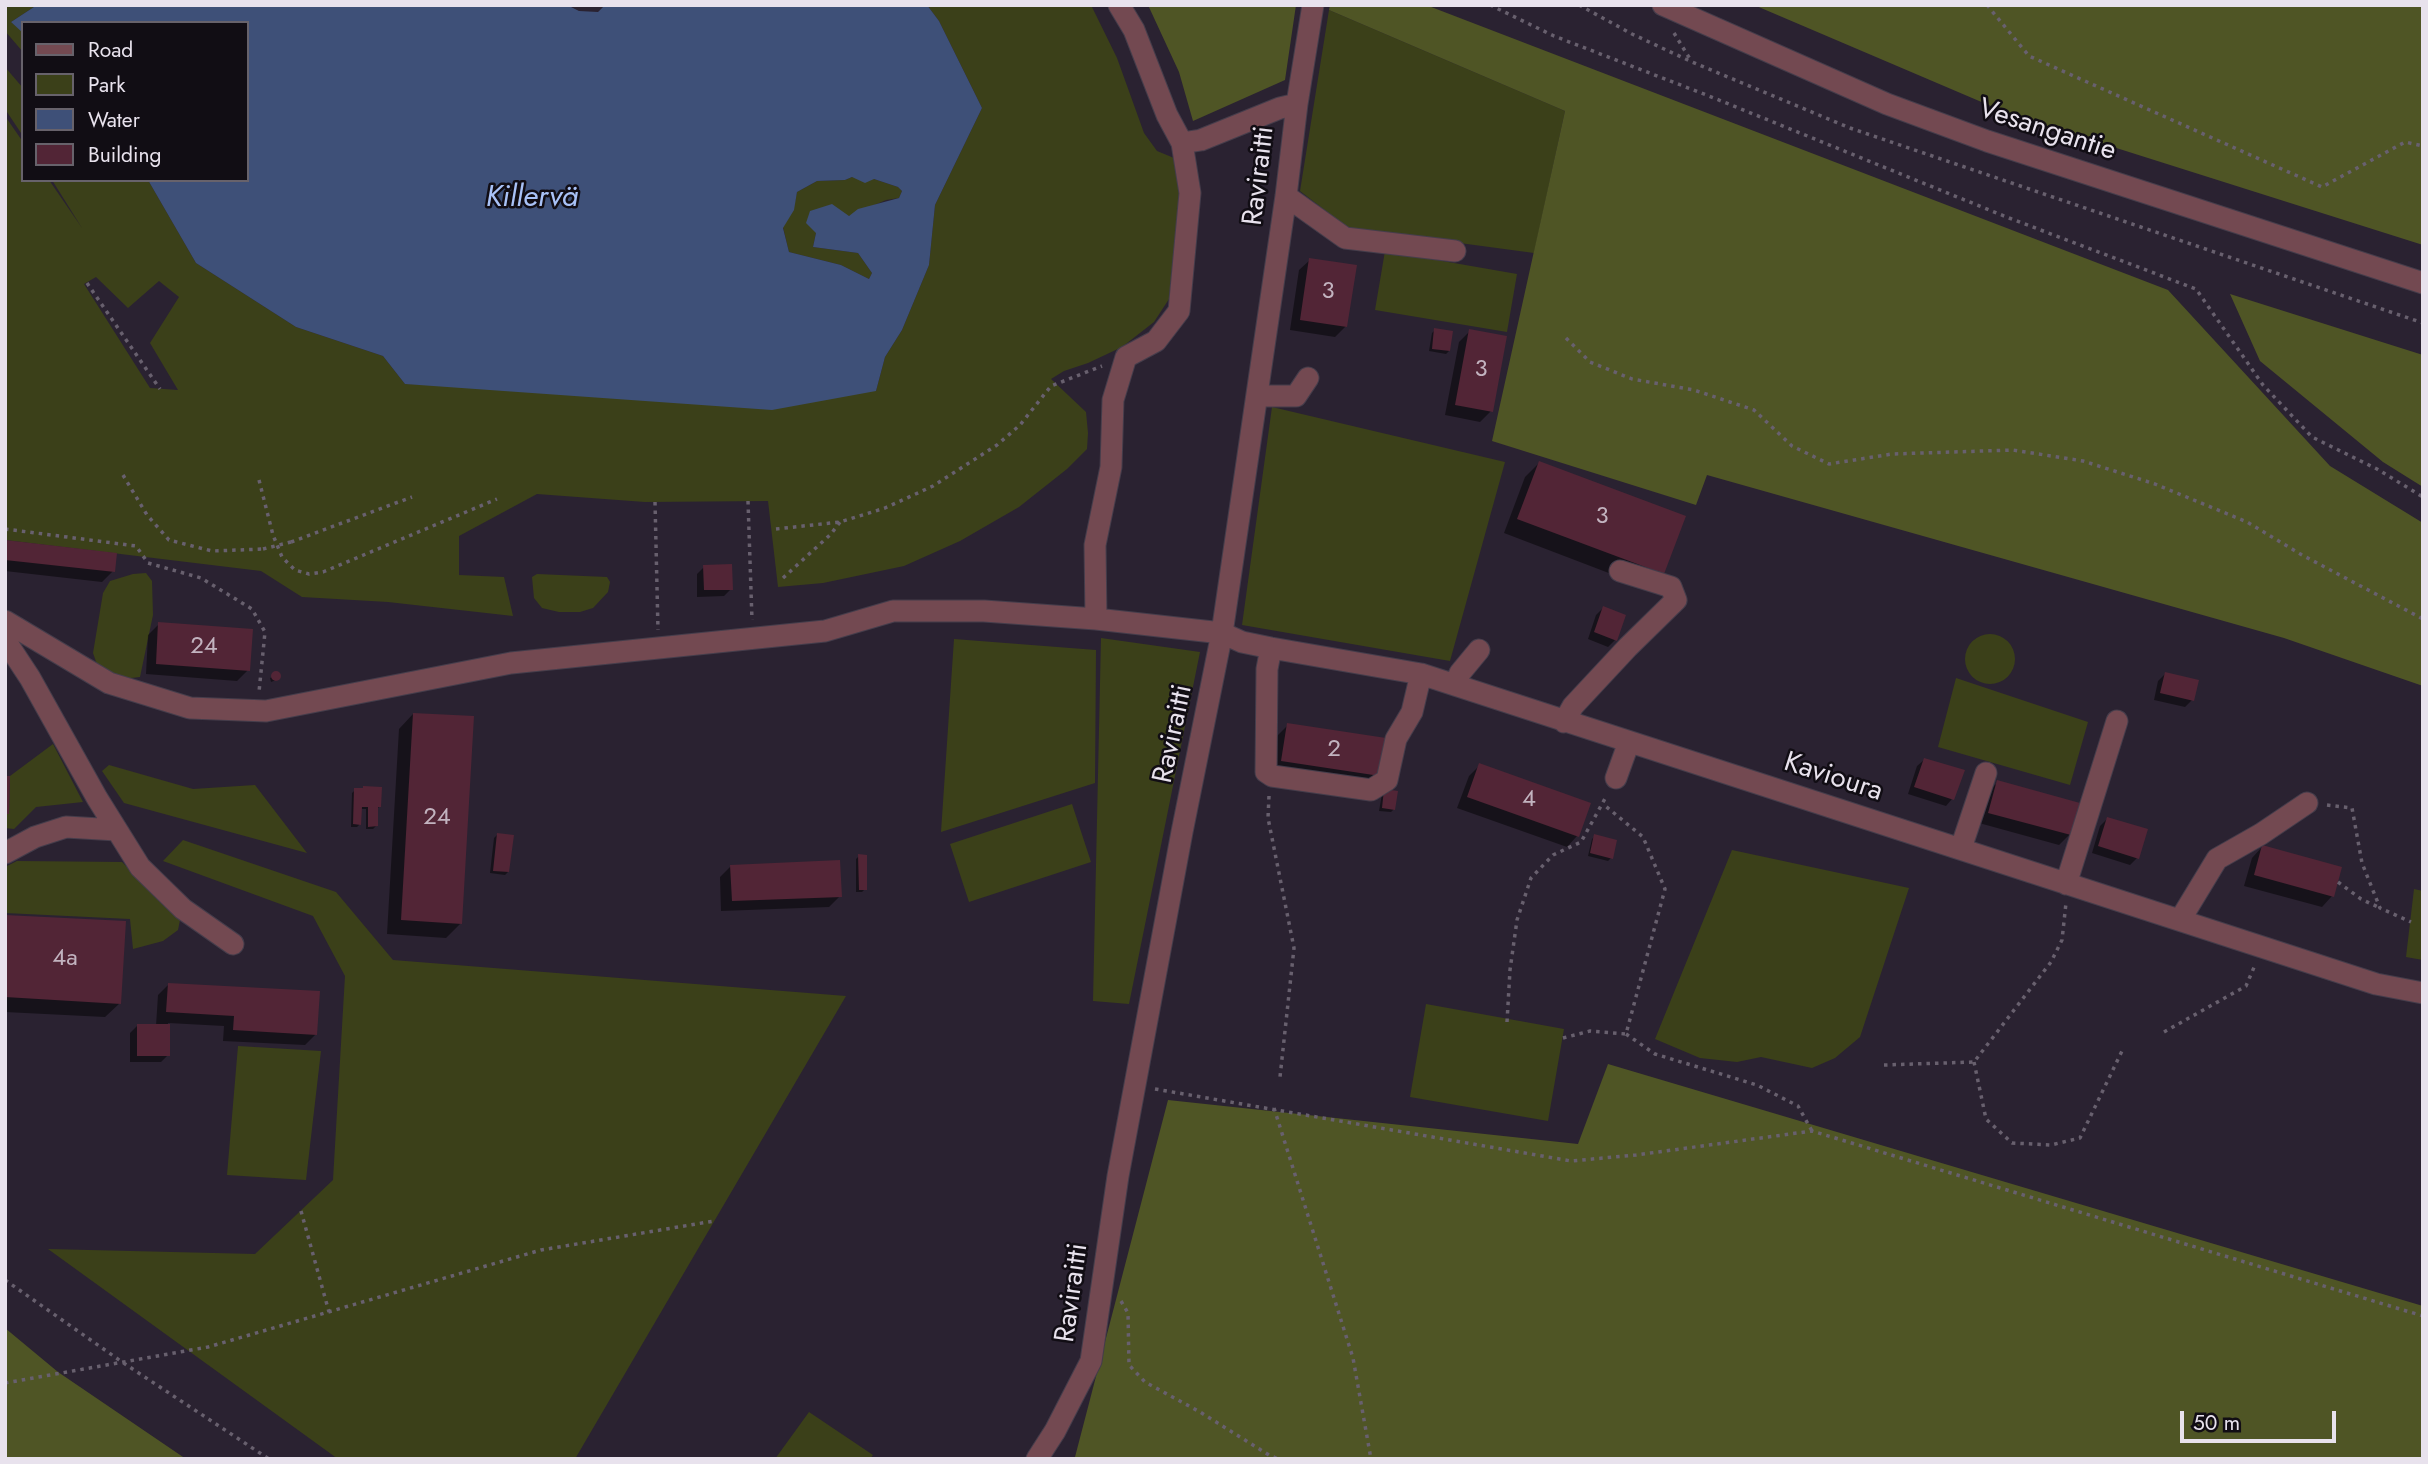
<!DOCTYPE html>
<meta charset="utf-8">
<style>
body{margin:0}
#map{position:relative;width:2428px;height:1464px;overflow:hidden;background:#2a2231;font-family:Jost,sans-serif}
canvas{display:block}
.frame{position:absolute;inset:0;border:7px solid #e8e2ed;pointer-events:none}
.legend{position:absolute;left:21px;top:21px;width:228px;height:161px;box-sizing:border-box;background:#110d14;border:2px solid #67626b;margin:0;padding:9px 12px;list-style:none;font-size:21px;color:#e8e2ed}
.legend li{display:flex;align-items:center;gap:14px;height:35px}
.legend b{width:35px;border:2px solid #67626b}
.scale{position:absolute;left:2180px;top:1411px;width:156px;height:32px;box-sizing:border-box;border:4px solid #e8e2ed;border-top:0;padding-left:9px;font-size:21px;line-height:24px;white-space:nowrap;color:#e8e2ed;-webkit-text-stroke:5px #110d14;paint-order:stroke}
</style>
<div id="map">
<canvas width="2428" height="1464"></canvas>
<div class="frame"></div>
<ul class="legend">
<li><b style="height:9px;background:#734951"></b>Road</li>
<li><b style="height:19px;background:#3b4019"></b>Park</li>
<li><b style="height:19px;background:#3e5078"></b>Water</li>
<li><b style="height:19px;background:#522536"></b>Building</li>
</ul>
<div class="scale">50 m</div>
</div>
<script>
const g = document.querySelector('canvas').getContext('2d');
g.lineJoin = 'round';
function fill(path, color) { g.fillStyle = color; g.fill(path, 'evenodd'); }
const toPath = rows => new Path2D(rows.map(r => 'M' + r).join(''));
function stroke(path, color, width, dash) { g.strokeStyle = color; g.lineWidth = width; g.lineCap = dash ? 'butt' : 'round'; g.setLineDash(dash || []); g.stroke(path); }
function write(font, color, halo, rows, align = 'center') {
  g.font = font + ' Jost,sans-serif'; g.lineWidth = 5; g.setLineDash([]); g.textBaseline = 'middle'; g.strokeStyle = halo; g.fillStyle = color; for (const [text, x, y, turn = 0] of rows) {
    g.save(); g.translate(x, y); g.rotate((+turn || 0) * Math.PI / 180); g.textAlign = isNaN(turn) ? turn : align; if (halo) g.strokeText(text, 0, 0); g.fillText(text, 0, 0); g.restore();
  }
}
fill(toPath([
 [5,5,37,5,11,22,23,32,23,52,5,31],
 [927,5,1091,5,1117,58,1144,133,1157,151,1174,158,1181,183,1169,299,1154,322,1122,347,1088,363,1064,371,1051,379,1086,412,1088,433,1087,449,1067,469,1019,507,960,541,904,566,823,583,778,587,768,501,645,502,537,494,459,536,459,575,504,577,513,616,388,602,302,597,261,571,5,540,5,116,23,142,23,180,49,180,82,228,52,180,148,180,196,263,296,327,383,356,405,384,876,391,885,357,902,330,929,265,935,205,982,108,939,21],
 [96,277,128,308,159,281,179,297,150,343,178,390,150,388,84,284],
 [1329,10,1565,111,1534,253,1348,228,1300,191],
 [5,67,23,88,23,136,5,109],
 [852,177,874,179,898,187,902,191,899,198,886,200,849,216,816,233,813,247,858,253,872,273,869,279,841,265,789,252,783,227,793,210,797,192,817,181,845,180],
 [1385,251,1517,274,1507,332,1375,310],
 [1272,407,1505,462,1450,661,1242,625],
 [146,573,152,581,153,615,140,677,122,679,100,673,93,653,103,593,110,581,133,574],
 [537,574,607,577,610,582,608,592,593,608,580,612,559,612,542,608,534,598,532,577],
 '1965 659a25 25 0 1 1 50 0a25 25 0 1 1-50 0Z',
 [1101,638,1200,652,1129,1004,1093,1001],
 [954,639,1096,650,1095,783,941,832],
 [1956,678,2088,722,2070,785,1938,747],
 [53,744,83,802,36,807,14,829,5,828,5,814,9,813,10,776],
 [109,765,193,789,255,785,307,853,124,803,102,771],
 [1072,804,1091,862,969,902,950,844],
 [183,840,336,892,393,960,846,996,575,1459,338,1459,48,1249,255,1254,333,1180,345,976,313,916,163,861],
 [1732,850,1909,888,1860,1037,1835,1058,1812,1068,1761,1057,1737,1062,1700,1058,1655,1039],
 [17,861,122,862,180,920,178,930,163,941,133,949,130,919,5,913,5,867],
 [2414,889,2423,891,2423,960,2406,957],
 [1426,1004,1564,1029,1548,1121,1410,1097],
 [238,1046,321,1051,306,1180,227,1175],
 [809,1412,873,1455,870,1459,775,1459]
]), '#3b4019');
fill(toPath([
 [1148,5,1296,5,1285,80,1193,121,1179,72],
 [1330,5,1426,5,2168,290,2330,466,2423,523,2423,686,2284,638,1707,475,1696,505,1492,441,1565,111,1329,10],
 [1754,5,2423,5,2423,245,2012,115],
 [2230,294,2423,355,2423,487,2383,462,2260,361],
 [1608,1064,2423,1306,2423,1459,1077,1459,1075,1457,1168,1100,1578,1144],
 [5,1328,58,1372,186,1459,5,1459]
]), '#4f5525');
fill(toPath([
 [37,5,567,5,579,11,598,12,605,5,927,5,939,21,982,108,935,205,929,265,902,330,885,357,876,391,772,410,405,384,383,356,296,327,196,263,148,180,247,180,247,23,23,23,23,33,11,22],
 [852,177,865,183,874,179,898,187,902,191,899,198,858,209,849,216,832,204,810,211,806,223,816,233,813,247,858,253,872,273,869,279,841,265,789,252,783,228,794,210,797,192,817,181,845,180]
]), '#3e5078');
fill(toPath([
 [1310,260,1346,326,1335,337,1290,330,1299,270],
 [1435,330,1449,351,1446,354,1429,351,1432,333],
 [1470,331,1491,411,1480,422,1445,415,1459,342],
 [1539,463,1662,573,1648,588,1504,533,1525,477],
 [5,542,113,571,102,582,5,571],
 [704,567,731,589,724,596,697,597,697,574],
 [1603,608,1615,640,1608,647,1588,639,1596,615],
 [159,624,248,670,237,681,146,674,148,635],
 [278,674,279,679,271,682,270,678],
 [2165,674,2192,700,2185,707,2154,700,2158,681],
 [413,714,461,923,446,938,387,934,399,729],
 [1288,725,1379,775,1368,786,1271,771,1277,736],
 [1924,760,1952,799,1946,806,1908,794,1917,766],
 [1480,765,1577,836,1567,847,1457,808,1469,776],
 [1998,782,2070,834,2059,845,1979,823,1987,793],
 [355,790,361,790,379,807,376,810,376,826,373,829,366,829,366,809,360,809,360,824,357,827,351,827,352,793],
 [1385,791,1394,809,1391,812,1379,811,1382,794],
 [2107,819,2137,858,2130,865,2092,853,2100,826],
 [497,835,508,872,505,875,490,873,494,838],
 [1595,836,1611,858,1608,861,1588,856,1592,839],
 [2262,847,2332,896,2322,907,2244,886,2252,858],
 [859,856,865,889,862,892,856,892,856,859],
 [731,866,840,896,829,907,721,911,720,877],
 [5,916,120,1003,105,1017,5,1012],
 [169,984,316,1034,305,1045,223,1041,224,1026,168,1023,168,1055,161,1062,130,1062,130,1033,137,1026,156,1026,158,995]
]), '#0007');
fill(toPath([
 [1309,258,1357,265,1347,327,1300,320],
 [1434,328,1453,331,1450,351,1432,349],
 [1469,329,1507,336,1493,412,1455,405],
 [1539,461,1686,516,1664,574,1517,519],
 [5,540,117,553,115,572,5,560],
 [732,564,733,590,704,590,703,565],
 [1603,606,1626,615,1617,641,1594,632],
 [158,622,253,629,250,671,156,664],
 '271 676a5 5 0 1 1 10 0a5 5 0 1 1-10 0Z',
 [2165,672,2199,680,2194,701,2160,693],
 [413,713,474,716,462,924,401,920],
 [1287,723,1386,738,1380,776,1281,761],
 [1924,758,1965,770,1954,800,1914,787],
 [1479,763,1591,803,1579,837,1467,797],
 [5,776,10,776,9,814,5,814],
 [1997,780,2080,803,2071,835,1988,813],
 [363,786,382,787,381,807,378,807,378,826,368,827,368,807,362,807,361,825,353,824,354,788,363,788],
 [1384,789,1398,791,1395,810,1382,808],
 [2107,817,2148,829,2139,859,2098,846],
 [497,833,514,835,509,872,493,871],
 [1594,834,1617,840,1613,859,1590,853],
 [2262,845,2342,867,2334,897,2254,875],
 [858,854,867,855,867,890,859,890],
 [840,860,842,897,732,901,730,865],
 [5,915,126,921,121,1004,5,997],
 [168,983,320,991,317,1035,233,1030,234,1016,166,1012],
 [137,1024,170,1024,170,1056,137,1056]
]), '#522536');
const minor = toPath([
 [1663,5,1887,104,1987,141,2423,283],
 [1182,143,1201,140,1280,108,1297,104],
 [1286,196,1345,238,1455,251],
 [1257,396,1296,396,1308,378],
 [1096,619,1095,545,1111,467,1113,400,1126,357,1156,341,1179,311,1190,193,1182,143,1167,115,1134,30,1119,5],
 [5,621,109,683,190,708,266,711,511,663,825,631,893,611,984,611,1096,619,1222,633,1242,642,1271,648,1421,674,2376,984,2423,993],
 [5,640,30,678,97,798,140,867,183,909,233,944],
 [1271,648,1267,669,1266,772,1272,776,1371,790,1387,780,1396,739,1412,712,1421,674],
 [1455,685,1460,673,1479,650],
 [1564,722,1573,706,1628,647,1676,600,1671,587,1620,571],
 [1616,778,1629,742],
 [1961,848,1986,773],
 [5,853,35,837,66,827,117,830],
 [2066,884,2117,721],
 [2180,920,2217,859,2261,834,2307,803],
 [1037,1459,1055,1431,1091,1361,1118,1176,1182,832,1222,633,1286,196,1297,104,1313,5]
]);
stroke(minor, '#453d4b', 23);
stroke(toPath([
 [1490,5,1554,36,1709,96,2009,218,2196,289,2263,385,2312,437,2377,469,2423,497],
 [1579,5,1632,34,1692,62,1850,128,2423,323],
 [1987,5,2029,56,2322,187,2405,142,2423,146],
 [1674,33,1690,59],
 [87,283,160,389],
 [1566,338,1590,362,1632,379,1694,390,1754,410,1792,446,1829,464,1892,454,2013,450,2083,461,2155,484,2247,522,2302,555,2423,619],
 [123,475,147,515,169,540,212,551,263,549],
 [259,480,273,535,282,557,295,570,309,574,323,572,497,499],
 [748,501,752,620],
 [655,502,658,630],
 [5,529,136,546,148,563,201,578,252,609,265,632,259,692],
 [776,529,840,522,885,508,933,486,997,445,1020,425,1051,386,1102,366],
 [291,542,412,497],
 [783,578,831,534,840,522],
 [1269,796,1268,818,1294,948,1280,1077],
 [2327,805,2352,808,2362,863,2380,908,2411,922],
 [2338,882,2361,899,2380,908],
 [1507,1022,1510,970,1517,920,1531,878,1553,855,1581,842,1607,795],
 [2164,1032,2246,986,2255,965],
 [1626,1034,1655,1054,1757,1085,1798,1106,1812,1131],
 [1563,1038,1590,1031,1626,1034,1665,889,1643,837,1603,804],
 [1974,1062,1986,1119,2012,1143,2051,1145,2080,1138,2122,1051],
 [1884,1065,1974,1062,2051,962,2062,940,2066,903],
 [1155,1089,1571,1161,1636,1155,1812,1131,2423,1316],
 [1274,1108,1353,1358,1371,1459],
 [301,1211,329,1312],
 [5,1280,122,1362,269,1459],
 [1121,1301,1128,1313,1129,1365,1145,1382,1200,1412,1269,1455,1278,1459],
 [5,1383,208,1347,541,1250,714,1221]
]), '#68606e', 3.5, [3.5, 5]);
stroke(minor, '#734951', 21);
stroke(toPath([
 [263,549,291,542]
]), '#68606e', 3.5, [3.5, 5]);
write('24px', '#c2b3bf', null, [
 ["3",1328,292],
 ["3",1481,370],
 ["3",1602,517],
 ["24",204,647],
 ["2",1334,750],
 ["4",1529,800],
 ["24",437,818],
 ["4a",65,959]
]);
write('28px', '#e8e2ed', '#110d14', [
 ["Vesangantie",2047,131,18],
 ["Raviraitti",1260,176,-83],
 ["Raviraitti",1174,734,-78],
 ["Kavioura",1833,778,18],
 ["Raviraitti",1073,1293,-82]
]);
write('italic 30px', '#a9c2f7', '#110d14', [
 ["Killervä",532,199]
]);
</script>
